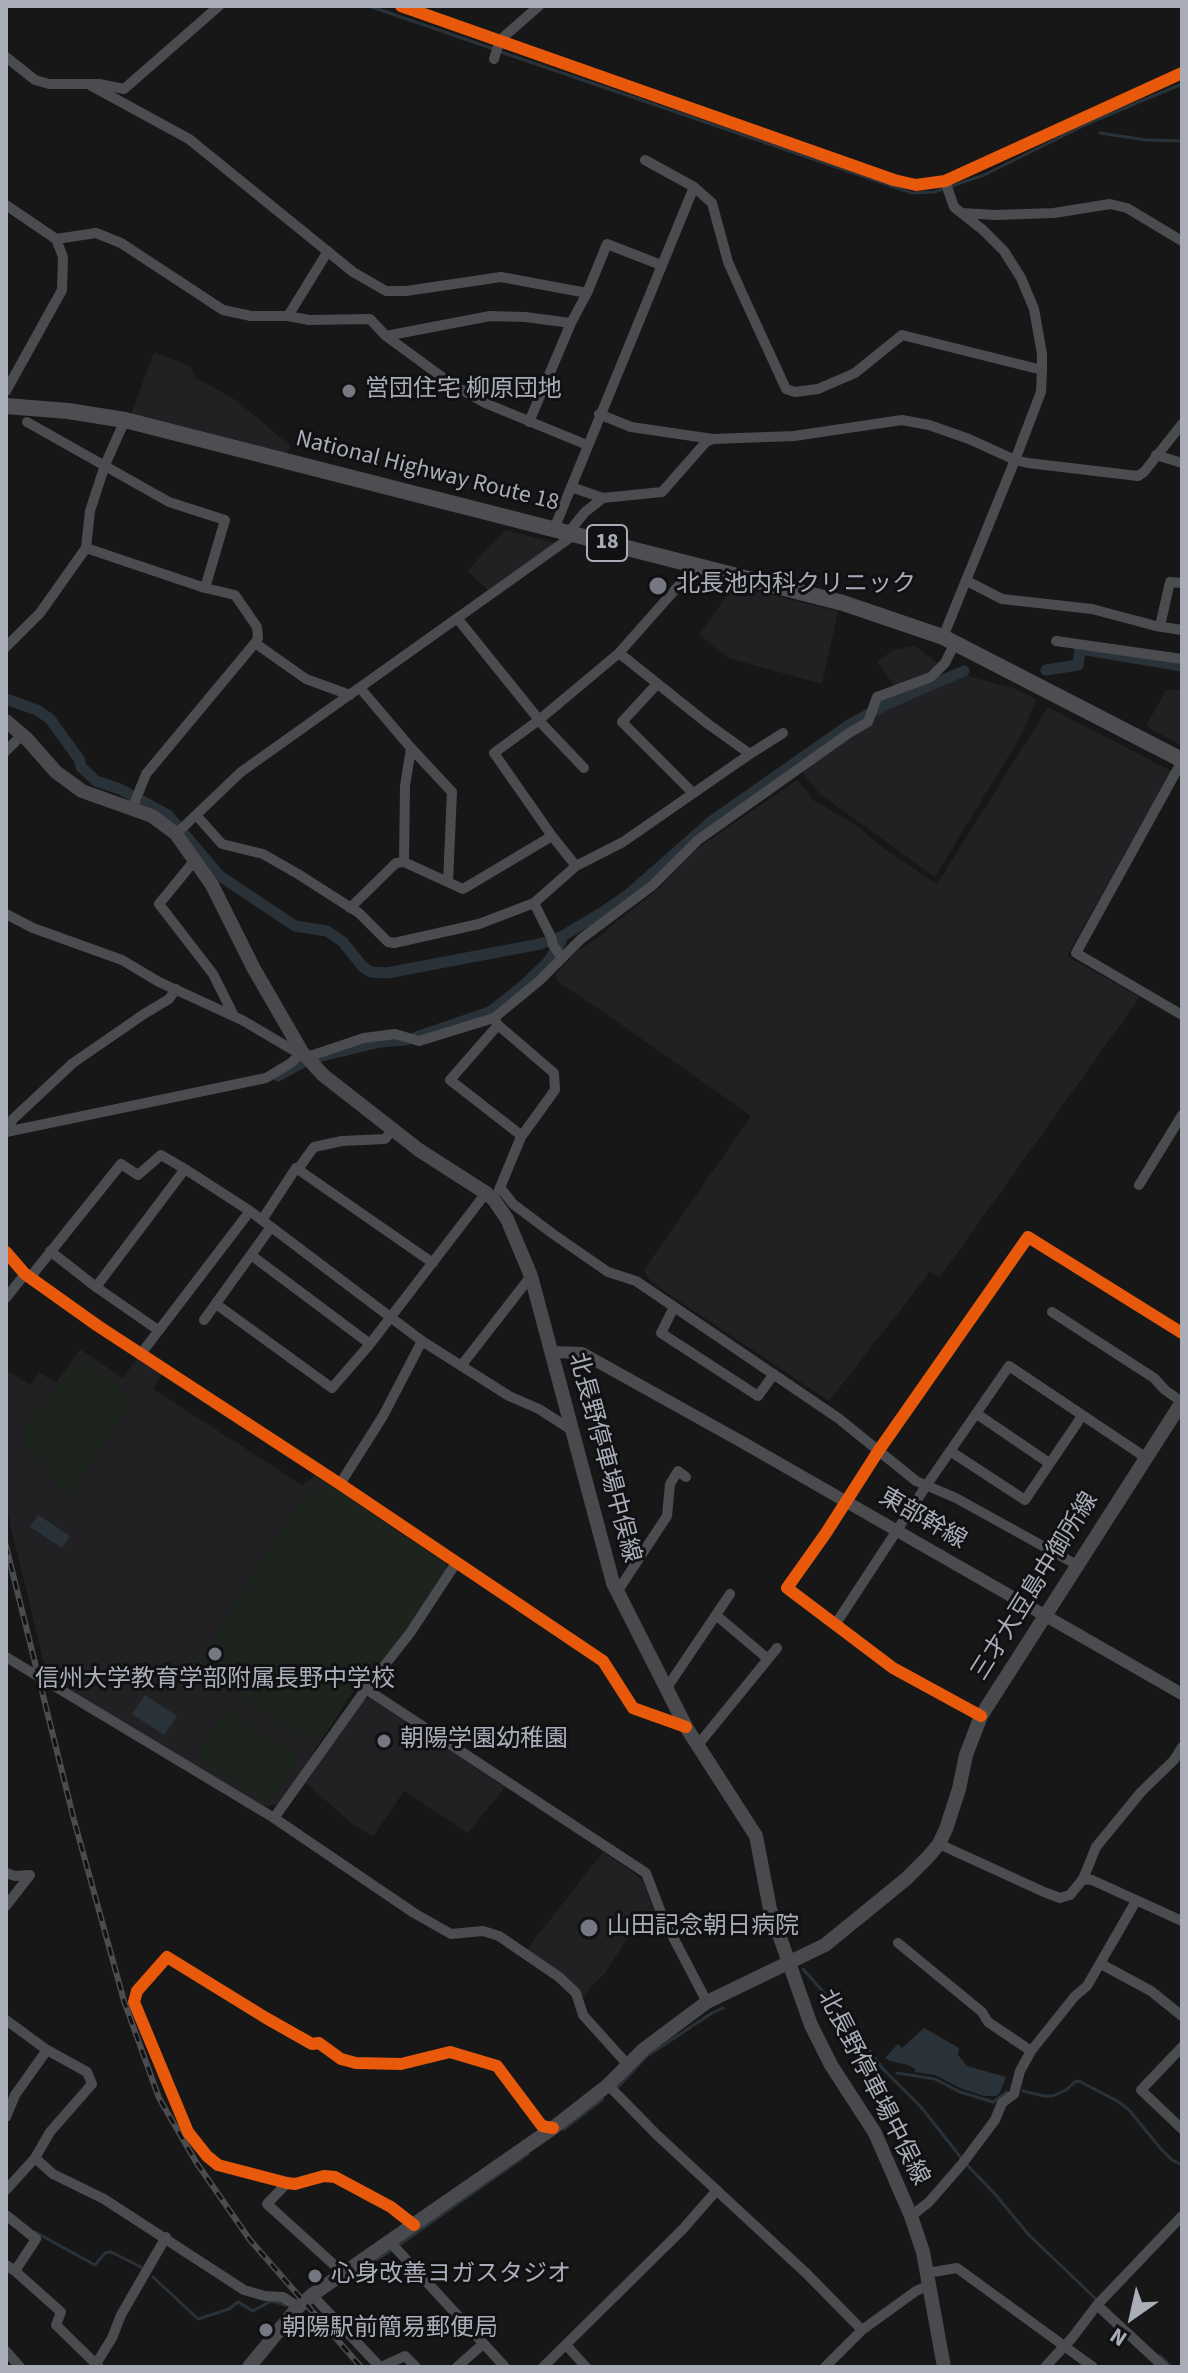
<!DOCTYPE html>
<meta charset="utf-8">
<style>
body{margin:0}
#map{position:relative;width:1188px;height:2373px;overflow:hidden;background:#171717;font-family:"Source Sans 3",sans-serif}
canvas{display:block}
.frame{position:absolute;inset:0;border:8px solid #a8adb8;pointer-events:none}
.north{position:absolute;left:1092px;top:2277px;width:80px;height:80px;-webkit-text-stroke:6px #111113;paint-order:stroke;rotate:214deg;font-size:22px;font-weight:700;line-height:32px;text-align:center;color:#a8adb8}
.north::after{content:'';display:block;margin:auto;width:28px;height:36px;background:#a8adb8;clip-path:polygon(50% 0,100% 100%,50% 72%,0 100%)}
</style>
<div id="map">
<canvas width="1188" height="2373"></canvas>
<div class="frame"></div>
<div class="north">N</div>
</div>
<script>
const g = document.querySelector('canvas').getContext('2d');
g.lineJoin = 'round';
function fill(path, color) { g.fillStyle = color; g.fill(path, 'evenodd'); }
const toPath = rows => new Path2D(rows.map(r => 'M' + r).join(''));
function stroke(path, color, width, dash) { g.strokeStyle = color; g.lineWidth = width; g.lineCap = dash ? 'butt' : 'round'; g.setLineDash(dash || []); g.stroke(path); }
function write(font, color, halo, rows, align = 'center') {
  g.font = font + ' "Source Sans 3","Noto Sans JP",sans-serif'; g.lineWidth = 6; g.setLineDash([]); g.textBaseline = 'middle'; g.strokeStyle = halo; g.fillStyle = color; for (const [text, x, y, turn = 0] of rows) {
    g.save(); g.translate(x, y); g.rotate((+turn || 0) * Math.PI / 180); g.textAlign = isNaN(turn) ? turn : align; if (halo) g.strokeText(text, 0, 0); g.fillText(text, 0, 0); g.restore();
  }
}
fill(toPath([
 [154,352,190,366,196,378,234,399,291,446,287,453,130,417],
 [505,530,556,543,489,591,467,571],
 [734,586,838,611,822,684,728,658,699,634],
 [915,646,940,665,928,675,895,687,877,662,893,650],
 [967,676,1014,688,1036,699,1022,734,935,877,820,794,801,771,879,713],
 [1166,690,1182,690,1182,746,1146,726],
 [1048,707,1171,771,1067,956,1140,997,940,1277,930,1272,829,1401,664,1291,649,1279,644,1270,751,1116,605,1013,557,981,555,975,577,951,605,933,612,925,661,887,692,852,797,780,813,800,856,825,882,847,937,884],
 [80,1349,123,1378,138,1357,163,1373,153,1389,302,1485,315,1476,446,1564,369,1678,361,1679,315,1749,310,1763,283,1804,261,1807,47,1676,6,1507,6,1370,30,1385,39,1372,56,1383],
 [370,1698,505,1787,468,1833,404,1791,373,1837,351,1823,306,1783,359,1700],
 [603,1852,635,1874,643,1881,655,1914,641,1917,605,1973,590,1988,584,1997,562,1976,527,1949]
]), '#212123');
fill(toPath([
 [79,1359,123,1390,127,1408,71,1494,67,1494,53,1485,53,1470,27,1453,23,1448,22,1440,23,1430,41,1405,48,1400],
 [330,1485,446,1564,446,1570,406,1632,369,1678,361,1679,325,1735,307,1737,306,1740,199,1668,196,1663,309,1490,313,1492],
 [227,1710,300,1757,269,1805,196,1757]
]), '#1d241e');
fill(toPath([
 [38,1515,70,1536,62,1548,30,1527],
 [145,1695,177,1716,164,1735,132,1714],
 [924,2028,959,2048,958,2055,967,2066,1006,2077,1000,2093,996,2096,984,2096,960,2088,935,2075,915,2072,915,2069,908,2065,890,2061,885,2058,898,2044,902,2048]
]), '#2a3239');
stroke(toPath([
 [369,6,494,49],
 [501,52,912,193,934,192,984,175,1089,123,1182,84],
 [1100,133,1146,140,1182,141],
 [803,1969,833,2003,848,2015,865,2045,883,2069,921,2107,962,2159],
 [897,2073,935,2079,960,2092,993,2102,1007,2092],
 [618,2087,647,2056,712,2013,723,2008],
 [1023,2091,1044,2096,1053,2096,1066,2090,1075,2082,1079,2081,1119,2102,1129,2110,1161,2149,1172,2160,1182,2165],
 [564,2129,603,2099],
 [967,2165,995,2194,1028,2234,1097,2300],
 [35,2232,95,2265,105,2253,111,2252,141,2267],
 [399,2245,528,2154],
 [153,2277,198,2319,229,2309,238,2302,253,2311,271,2301,286,2305],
 [340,2284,390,2251],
 [1160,2356,1172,2367]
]), '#2a3239', 3);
stroke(toPath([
 [1046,670,1078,665,1080,649,1182,666],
 [6,699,37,710,50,719,79,759,81,767,96,781,120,789,168,815,220,876,295,926,327,931,343,942,363,967,371,972,387,973,540,944,561,937,598,915],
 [594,918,629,894,712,821,849,725,885,705,964,671],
 [416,1037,490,1012,524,985,547,963,561,942],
 [318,1057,380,1042,406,1040],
 [278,1076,302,1063]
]), '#2a3239', 11);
stroke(toPath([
 [401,6,894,180,916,185,945,181,1182,73],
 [6,57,35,80,49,84,99,84,124,89,219,6],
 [494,59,500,40,539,6],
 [90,85,189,139,353,272,386,291,406,291,501,277,587,293],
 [645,160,694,187,712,203,728,262,746,302,786,389,795,392,818,389,855,373,902,335,1042,370,1042,354,1034,309,1021,278,1004,251,983,230,954,207,945,181],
 [6,205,56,239,63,257,62,290,6,391],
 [962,213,996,215,1054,213,1110,204,1127,208,1182,241],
 [56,239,96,233,121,243,223,310,251,316,288,316,309,320,370,319,386,336,453,385,485,403,587,445],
 [288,316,328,251],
 [386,336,490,316,525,317,571,323,587,293,607,244,661,265],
 [599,414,631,427,713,439],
 [27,422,169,502,225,520,205,588],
 [529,422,571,323],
 [1156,455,1182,463],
 [571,487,603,498],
 [554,529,694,187],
 [568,533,585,512,603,498,662,492,706,442,713,439,794,436,902,420,929,425,969,439,1015,460,1028,463,1138,476,1144,472,1182,424],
 [86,548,205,588,235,595,257,627,258,638,255,643],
 [967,581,1002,599,1092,609,1156,626,1182,630],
 [457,618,544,726,584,768],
 [1160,626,1170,582,1182,583],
 [943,637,1015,460,1041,392,1042,370],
 [1056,641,1182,659],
 [6,647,40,613,86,548,90,511,105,465,125,420],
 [657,684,622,722,693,793],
 [360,688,411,748,405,786,404,862],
 [411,748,452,792,448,882],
 [6,751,22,735],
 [750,754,783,733],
 [1182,761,1076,953,1182,1015],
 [132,809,146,774,255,643,306,679,350,695],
 [196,815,222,844,263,854,298,874,359,913,388,942,394,943,479,924,534,903,576,866,623,842,750,754,708,724,619,653],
 [176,834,241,772,574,535],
 [552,836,494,753,539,720,619,653,696,566],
 [195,860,159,904,213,974,234,1016],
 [534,903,551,937,553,945,562,958],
 [350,908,396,863,404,862,463,889,552,836,576,866],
 [6,914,33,928,122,960,159,982,242,1020,293,1050,302,1052,291,1063,266,1078,6,1132],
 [494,1018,498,1025,554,1073,555,1090,521,1137,499,1190],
 [498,1025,450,1080,522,1136],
 [307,1057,364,1038,395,1034,419,1041,494,1018,539,981,581,939,653,885,698,840,849,733,868,722,877,697,931,677,945,663,955,643],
 [7,1132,13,1119,73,1063,144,1014,169,999,176,989],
 [298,1169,314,1147,342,1141,385,1139,393,1129],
 [1139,1185,1182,1115],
 [500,1187,513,1204,553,1234,608,1272,636,1281,838,1418,916,1481,956,1498,1077,1565],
 [262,1220,296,1168,433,1263],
 [50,1251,96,1287,185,1169,250,1211,422,1341,509,1396,539,1409,570,1429],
 [6,1252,25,1274,98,1326,340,1484,603,1661,633,1708,686,1727],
 [251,1255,370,1344],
 [96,1287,158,1330],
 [6,1298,25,1274,32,1275,121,1164,138,1175,161,1155,185,1169],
 [216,1304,332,1388,370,1344,486,1193],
 [674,1307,661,1333,758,1396,774,1374],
 [1052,1312,1154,1378,1165,1390,1182,1402],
 [204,1320,271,1227],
 [140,1355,250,1211],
 [461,1366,531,1276],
 [977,1414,1049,1463],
 [950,1451,1025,1500,1082,1416],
 [340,1484,383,1416,422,1341],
 [617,1592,667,1516,670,1484,678,1471,686,1477],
 [716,1615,768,1659],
 [835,1625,926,1486,1009,1366,1145,1457],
 [6,1657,274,1818,414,1913,451,1934,483,1931,499,1936,559,1977,576,1993,583,2015,628,2065],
 [366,1689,646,1873,663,1918,707,2002],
 [666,1689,730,1594],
 [981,1716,893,1668,787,1588,826,1533,879,1450,1028,1237,1182,1333],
 [697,1746,777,1648],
 [274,1818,366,1689,410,1633,456,1563],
 [939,1844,1044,1892,1060,1898,1070,1895,1083,1879,1096,1847,1141,1792,1174,1760,1182,1747],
 [6,1873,15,1876,30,1875,6,1906],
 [1083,1879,1092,1880,1182,1921],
 [898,1943,982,2012,988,2022,1031,2051],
 [1101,1964,1151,1991,1182,2016],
 [6,2020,47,2050,87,2072,92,2084,50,2132,35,2158,6,2190],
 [1182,2047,1141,2090,1182,2129],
 [608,2085,657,2135,807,2274,862,2330],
 [6,2117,15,2095,47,2050],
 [35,2158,53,2174,104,2199,244,2290,265,2296,283,2297,298,2307],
 [287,2183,267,2204,342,2272],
 [6,2215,36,2239,15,2271,6,2265],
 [911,2216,929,2202,962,2164,995,2120,1002,2103,1014,2094,1020,2071,1031,2051,1075,1996,1087,1986,1136,1901],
 [414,2225,391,2207,335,2177,324,2176,295,2184,287,2183,218,2165,207,2156,188,2132,134,2002,137,1991,167,1957,266,2018,312,2044,319,2043,341,2059,356,2063,401,2064,450,2052,497,2066,542,2126,553,2128],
 [390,2242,505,2367],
 [15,2271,61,2312,56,2325,99,2367],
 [927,2273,957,2268,1093,2367],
 [312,2295,380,2367],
 [1097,2305,1164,2367],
 [567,2346,586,2367],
 [6,2351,20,2367],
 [96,2364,112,2338,121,2315,166,2237],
 [381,2367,405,2356,416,2367],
 [457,2367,483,2344],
 [543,2367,682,2230,717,2190],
 [825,2367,862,2330,916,2291,929,2285],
 [1045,2367,1072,2338,1097,2305,1182,2216]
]), '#4b4c50', 10);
stroke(toPath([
 [552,1352,582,1353,742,1442,1182,1694]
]), '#4b4c50', 12);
stroke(toPath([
 [6,721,26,738,56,772,82,791,152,816,176,834,212,885,254,969,302,1052,323,1075,419,1150,486,1193,494,1200,507,1219,531,1276,613,1583,686,1727,756,1836,770,1909,811,2025,831,2065,875,2133,911,2216,923,2252,944,2367],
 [249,2367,298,2307,312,2295,553,2128,608,2085,644,2049,707,2002,825,1945,906,1879,928,1857,939,1844,946,1829,959,1789,966,1755,981,1716,1182,1402]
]), '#4a4a4e', 14);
stroke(toPath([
 [6,406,68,411,125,420,843,603,943,637,1182,760]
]), '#4e4e52', 16);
const rail = toPath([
 [6,1546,74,1820,124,2001,159,2098,196,2162,250,2240,361,2367]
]);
stroke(rail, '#4b4c4f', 6);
stroke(rail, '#111113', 3, [9]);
stroke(toPath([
 [401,6,894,180,916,185,945,181,1182,73],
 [6,1252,25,1274,98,1326,340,1484,603,1661,633,1708,686,1727],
 [981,1716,893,1668,787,1588,826,1533,879,1450,1028,1237,1182,1333],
 [414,2225,391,2207,335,2177,324,2176,295,2184,287,2183,218,2165,207,2156,188,2132,134,2002,137,1991,167,1957,266,2018,312,2044,319,2043,341,2059,356,2063,401,2064,450,2052,497,2066,542,2126,553,2128]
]), '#e8590c', 12);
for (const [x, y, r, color] of [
 [349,391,8,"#757880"],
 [658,586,10,"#757880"],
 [215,1654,8,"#757880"],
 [384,1741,8,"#757880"],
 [589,1928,10,"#757880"],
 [315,2276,8,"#757880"],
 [266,2330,8,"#757880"]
]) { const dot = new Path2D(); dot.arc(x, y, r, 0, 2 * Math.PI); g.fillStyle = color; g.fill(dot); stroke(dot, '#111113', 3); }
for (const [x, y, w] of [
 [607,543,40]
]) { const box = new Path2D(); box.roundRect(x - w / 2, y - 18, w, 36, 6); g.fillStyle = '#111113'; g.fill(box); stroke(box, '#a8adb8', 2); }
write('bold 22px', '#a8adb8', null, [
 ["18",607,543]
]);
write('24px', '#a8adb8', '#111113', [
 ["営団住宅 柳原団地",365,391],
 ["北長池内科クリニック",676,586],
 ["信州大学教育学部附属長野中学校",215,1681,"center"],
 ["朝陽学園幼稚園",400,1741],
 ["山田記念朝日病院",607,1928],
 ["心身改善ヨガスタジオ",331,2276],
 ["朝陽駅前簡易郵便局",282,2330]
], 'left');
write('24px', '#a8adb8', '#111113', [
 ["National Highway Route 18",427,472,14],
 ["北長野停車場中俣線",603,1458,75],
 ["東部幹線",922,1520,30],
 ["三才大豆島中御所線",1036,1587,-58],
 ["北長野停車場中俣線",872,2088,63]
]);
</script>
